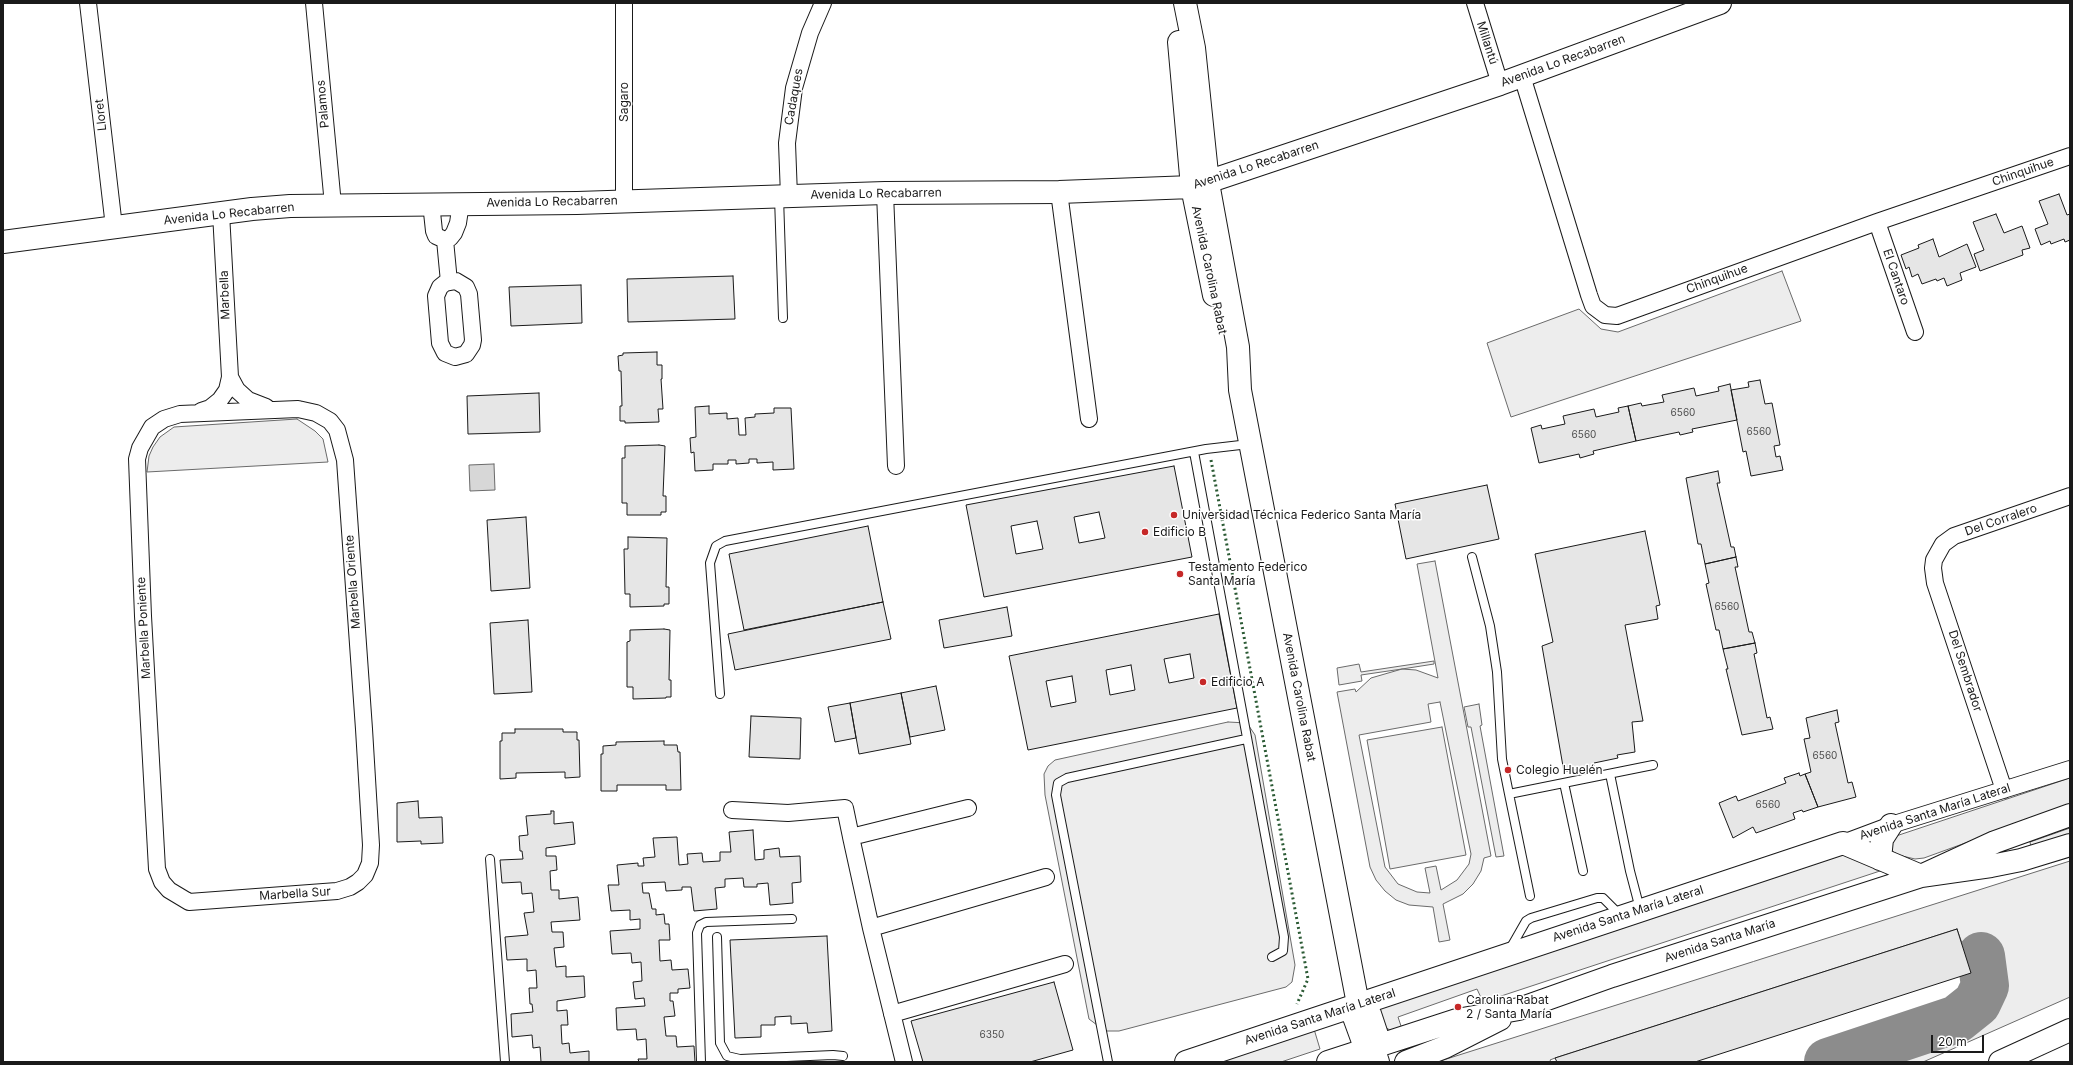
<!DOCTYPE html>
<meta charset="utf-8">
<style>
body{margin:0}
#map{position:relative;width:2073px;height:1065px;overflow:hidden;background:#fff;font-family:Inter,sans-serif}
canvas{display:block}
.frame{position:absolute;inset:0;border:4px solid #1a1a1a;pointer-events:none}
.scale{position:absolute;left:1931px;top:1035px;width:53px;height:18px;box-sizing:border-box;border:2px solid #1a1a1a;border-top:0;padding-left:5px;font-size:12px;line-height:14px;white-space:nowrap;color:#1a1a1a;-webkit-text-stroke:3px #fff;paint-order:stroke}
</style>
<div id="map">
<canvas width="2073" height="1065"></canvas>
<div class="frame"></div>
<div class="scale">20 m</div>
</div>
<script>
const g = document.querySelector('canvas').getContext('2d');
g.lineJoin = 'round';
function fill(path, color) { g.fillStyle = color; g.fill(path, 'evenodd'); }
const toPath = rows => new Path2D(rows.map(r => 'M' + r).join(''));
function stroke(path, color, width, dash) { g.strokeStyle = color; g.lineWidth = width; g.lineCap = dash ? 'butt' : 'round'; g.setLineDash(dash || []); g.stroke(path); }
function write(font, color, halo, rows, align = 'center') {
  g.font = font + ' Inter,sans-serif'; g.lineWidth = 3; g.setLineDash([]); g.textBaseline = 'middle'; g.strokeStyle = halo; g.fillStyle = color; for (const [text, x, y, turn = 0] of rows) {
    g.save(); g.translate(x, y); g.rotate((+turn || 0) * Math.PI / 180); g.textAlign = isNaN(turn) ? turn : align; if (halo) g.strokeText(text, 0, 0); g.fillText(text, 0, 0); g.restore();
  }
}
const built = toPath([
 [1782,271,1801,321,1511,417,1487,343,1579,309,1601,329,1618,332,1782,271],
 [297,419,315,431,323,439,328,462,147,472,149,456,153,447,160,437,174,427,297,419],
 [1435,561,1491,856,1484,858,1481,871,1473,884,1463,894,1443,904,1450,940,1439,942,1433,907,1409,905,1396,900,1385,891,1376,880,1370,867,1337,692,1355,689,1356,692,1371,678,1402,669,1361,675,1362,681,1339,685,1337,668,1359,664,1361,672,1434,661,1434,664,1402,669,1416,670,1438,678,1417,564,1435,561],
 [1440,702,1471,854,1469,864,1457,880,1441,890,1436,866,1425,868,1430,893,1417,892,1398,884,1385,867,1359,735,1431,722,1428,704,1440,702],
 [1479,704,1482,725,1480,726,1504,856,1496,857,1471,727,1468,727,1464,707,1479,704],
 [1228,722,1247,723,1255,735,1295,965,1292,982,1286,987,1119,1031,1105,1031,1089,1019,1045,795,1044,774,1048,766,1055,760,1228,722],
 [1442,727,1466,855,1390,869,1367,740,1442,727],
 [2070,778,2070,805,1924,858,1915,859,1898,855,1891,850,1893,837,2070,778],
 [2070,828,2070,834,2031,847,2030,842,2070,828],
 [1843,853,1886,869,1483,1002,1477,989,1398,1017,1402,1029,1393,1032,1385,1027,1379,1012,1381,1005,1843,853],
 [2070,861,2070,997,1923,1062,1872,1062,1971,1027,1984,1011,1994,991,1982,947,1965,952,1957,929,1555,1058,1550,1060,1551,1062,1437,1062,2070,861],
 [1314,1029,1320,1049,1281,1062,1212,1062,1314,1029]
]);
fill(built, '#ededed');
stroke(built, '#6a6a6a', 1);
const water = toPath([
 [494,464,495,490,470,491,469,465,494,464]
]);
fill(water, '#d7d7d7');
stroke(water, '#6a6a6a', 1);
stroke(toPath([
 [1828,1062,1957,1019,1977,1003,1985,986,1981,956]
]), '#8c8c8c', 48);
const building = toPath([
 [2059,194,2067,215,2070,214,2070,240,2065,242,2064,239,2051,244,2050,241,2041,245,2035,229,2048,224,2039,201,2059,194],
 [1996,214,2004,233,2022,226,2030,248,2022,250,2023,255,1980,271,1974,254,1984,250,1973,222,1996,214],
 [1933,239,1939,257,1967,244,1976,267,1960,273,1962,280,1947,286,1944,278,1937,281,1936,279,1922,284,1918,274,1912,277,1909,267,1906,269,1901,255,1919,248,1918,245,1933,239],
 [733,276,735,319,628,322,627,279,733,276],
 [581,285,582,323,511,326,509,287,581,285],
 [657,352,657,365,662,365,662,379,661,379,663,409,658,409,659,422,625,423,625,421,620,421,620,406,622,406,621,371,619,371,618,356,623,355,623,353,657,352],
 [1760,380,1765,404,1772,403,1780,445,1774,446,1776,457,1780,456,1783,470,1751,476,1746,451,1743,452,1731,390,1749,387,1748,382,1760,380],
 [1730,384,1737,420,1692,429,1693,432,1680,435,1679,432,1636,441,1628,406,1641,403,1642,406,1664,402,1662,395,1694,388,1696,396,1719,391,1718,387,1730,384],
 [539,393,540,432,468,434,467,396,539,393],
 [709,406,709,414,727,413,727,419,738,418,739,435,746,435,745,418,755,417,755,414,774,413,774,408,791,408,794,469,773,470,773,462,757,463,757,459,749,459,749,463,736,464,736,460,728,460,728,464,713,464,713,470,695,471,694,452,691,453,690,438,696,437,695,407,709,406],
 [1628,406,1636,441,1593,451,1594,454,1580,458,1579,454,1539,463,1531,428,1541,425,1542,429,1565,424,1563,416,1594,409,1596,417,1619,412,1618,408,1628,406],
 [659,445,665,446,663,496,666,496,666,512,661,512,661,515,627,515,627,503,622,503,622,458,625,458,625,446,659,445],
 [1174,466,1192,557,984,597,966,505,1174,466],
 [1099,512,1105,538,1079,543,1074,517,1099,512],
 [1037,521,1043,549,1016,554,1011,526,1037,521],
 [1718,471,1720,483,1717,483,1731,547,1734,547,1736,557,1705,564,1701,544,1698,544,1686,478,1718,471],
 [1487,485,1499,539,1406,559,1395,504,1487,485],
 [526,517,530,588,491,591,487,520,526,517],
 [868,526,883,602,744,630,729,554,868,526],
 [1645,531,1660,605,1656,606,1658,619,1625,625,1643,721,1632,722,1635,752,1617,755,1618,758,1594,763,1594,766,1564,772,1542,646,1553,642,1535,554,1645,531],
 [628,537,667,538,666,587,669,587,669,604,664,604,664,606,630,607,630,594,625,594,624,549,628,549,628,537],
 [1736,557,1738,567,1735,567,1749,632,1752,632,1755,643,1723,649,1719,630,1716,630,1706,584,1709,583,1705,564,1736,557],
 [883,602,891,639,735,670,728,634,883,602],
 [1007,607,1012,636,944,648,939,620,1007,607],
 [1219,614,1237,708,1028,750,1009,656,1219,614],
 [1190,654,1194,678,1169,683,1164,659,1190,654],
 [1131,665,1135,690,1110,695,1106,670,1131,665],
 [1072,676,1076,702,1051,707,1046,681,1072,676],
 [528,620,532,692,494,694,490,623,528,620],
 [664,629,670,630,669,680,671,680,671,697,666,697,666,698,633,699,633,687,627,687,627,642,630,641,630,630,664,629],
 [1755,643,1757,653,1754,654,1767,718,1770,717,1773,729,1742,735,1726,669,1728,669,1723,649,1755,643],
 [936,686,945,730,910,737,901,693,936,686],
 [901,693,911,744,859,754,850,703,901,693],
 [850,703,856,738,835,742,828,707,850,703],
 [1837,710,1839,722,1835,723,1848,783,1852,782,1856,797,1818,807,1805,774,1811,772,1804,739,1810,738,1806,718,1837,710],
 [751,716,801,718,800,759,749,757,751,716],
 [515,729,563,729,563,732,577,732,577,740,579,740,580,777,565,778,565,772,516,773,516,778,500,779,500,741,502,741,502,733,515,733,515,729],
 [664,741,664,745,677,745,678,752,680,752,681,790,666,790,666,785,617,785,617,791,601,791,601,754,603,754,603,746,616,745,616,742,664,741],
 [1799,773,1800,776,1805,774,1818,807,1803,812,1802,810,1793,813,1795,819,1756,833,1753,827,1733,838,1719,803,1736,796,1738,801,1786,783,1784,778,1799,773],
 [418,801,419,818,442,817,443,843,421,844,421,841,397,842,397,803,418,801],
 [551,811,554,811,554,824,573,822,575,844,546,848,546,856,556,856,557,870,550,871,551,890,559,890,559,899,578,897,580,920,551,922,552,932,563,932,564,947,554,948,556,967,566,966,566,977,584,976,585,997,557,1001,557,1011,567,1010,568,1025,561,1025,562,1044,569,1043,570,1053,589,1051,589,1062,541,1062,540,1047,533,1048,532,1035,512,1037,511,1014,533,1012,532,1004,530,1004,529,988,537,988,536,970,527,971,527,959,507,960,505,937,528,935,524,913,534,912,532,893,522,894,521,882,502,883,500,860,523,859,522,851,520,851,519,836,528,835,526,816,551,814,551,811],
 [753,830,755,860,764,859,764,850,779,848,780,857,800,856,801,882,792,883,793,903,770,905,768,883,757,884,757,887,744,887,743,878,725,879,725,887,715,888,717,909,694,911,691,887,682,887,682,890,666,891,665,882,642,883,643,893,649,893,652,909,656,909,656,915,664,914,665,924,669,924,670,940,659,940,660,961,671,960,672,970,688,969,690,988,678,989,678,993,670,993,670,1001,673,1001,675,1016,664,1017,666,1036,676,1036,677,1047,694,1046,695,1062,639,1062,638,1059,647,1059,646,1039,637,1040,636,1029,617,1030,616,1008,645,1006,644,998,635,999,633,982,642,981,641,962,632,963,631,953,612,954,610,931,640,929,640,919,630,920,630,910,611,911,608,885,619,885,617,865,638,863,638,866,644,866,643,858,655,857,653,838,677,837,679,865,688,864,687,854,702,853,703,862,720,861,720,852,731,852,729,832,753,830],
 [1957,929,1971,973,1695,1062,1557,1062,1555,1058,1957,929],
 [827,936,832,1031,808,1033,807,1023,791,1024,791,1016,775,1017,775,1025,761,1025,761,1037,735,1038,730,940,827,936],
 [1054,982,1073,1050,1030,1062,923,1062,911,1021,1054,982]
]);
fill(building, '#e6e6e6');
stroke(building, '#1a1a1a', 1);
const lane = toPath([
 [779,197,783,318],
 [1194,452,1284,937,1283,951,1272,957],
 [1472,557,1490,626,1497,672,1502,759,1509,794,1653,765],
 [720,694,710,563,716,546,725,541,1206,449,1249,444],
 [1610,774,1630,871,1640,909],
 [1564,783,1583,871],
 [1509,794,1530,896],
 [490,859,505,1062],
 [717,937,720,1043,727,1056,740,1059,833,1055,843,1056],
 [1510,949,1526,921,1531,918,1597,898,1603,898,1621,916],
 [701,1062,697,933,700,925,706,922,792,919],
 [1108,1062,1061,821,1056,795,1058,783,1067,778,1246,739]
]);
const street = toPath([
 [88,3,114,227],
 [314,3,333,205],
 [624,3,624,201],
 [1475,3,1500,84],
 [1522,76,1589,295,1593,306,1605,315,1617,316,1877,222,2070,156],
 [1059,192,1089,419],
 [885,193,896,466],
 [789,196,787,143,794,88,810,33,823,3],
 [431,203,434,231,436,236,445,240,450,238,454,233,458,223,461,203],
 [1877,222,1915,332],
 [445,240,449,282],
 [456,281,466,287,469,294,473,340,472,345,466,354,455,357,445,353,440,343,436,296,440,287,445,283,456,281],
 [230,377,237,390,248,400,266,407],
 [298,409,316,413,330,421,337,430,345,460,364,729,371,845,370,863,365,875,358,882,350,887,337,891,189,902,169,890,162,882,157,869,143,616,137,459,140,448,152,427,164,419,180,414,298,409],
 [201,411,210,408,220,400,227,390,230,377,221,213],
 [2004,790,1935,583,1933,568,1934,560,1943,544,1954,536,2070,496],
 [732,810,788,813,845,808,851,837,968,808],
 [851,837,871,928,904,1062],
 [1843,843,1891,825,2070,769],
 [871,928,1046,877],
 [892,1014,1065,964]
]);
const secondary = toPath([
 [1185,3,1194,48,1208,183,1238,347,1240,390,1358,1004,1354,1017,1362,1039,1373,1047],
 [1179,42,1192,187,1214,295],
 [3,242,252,209,290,206,577,203,885,193,1059,192,1192,187,1500,84,1720,3],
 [1880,859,1882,839,1891,825],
 [1358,1004,1370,1014,1377,1035,1373,1047,1378,1062],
 [1186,1062,1843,843,1921,876,1991,866,2021,860,2070,845],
 [1328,1062,1457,1020,1519,1009,1612,976,1921,876,1995,842,2070,815],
 [1406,1062,1445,1047,1500,1019]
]);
const highway = toPath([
 [2000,1062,2070,1030]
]);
stroke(lane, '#1a1a1a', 10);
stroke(street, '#1a1a1a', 18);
stroke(secondary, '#1a1a1a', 24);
stroke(highway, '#1a1a1a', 24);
stroke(lane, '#fff', 8);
stroke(street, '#fff', 16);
stroke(secondary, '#fff', 22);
stroke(highway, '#fff', 22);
stroke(toPath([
 [1211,460,1308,979,1297,1004]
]), '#2b5a34', 3, [2, 3]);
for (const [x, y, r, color] of [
 [1174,515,4,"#c62828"],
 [1145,532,4,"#c62828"],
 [1180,574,4,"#c62828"],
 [1203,682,4,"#c62828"],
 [1508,770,4,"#c62828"],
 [1458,1007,4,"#c62828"]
]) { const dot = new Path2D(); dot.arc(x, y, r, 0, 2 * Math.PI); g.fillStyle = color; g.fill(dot); stroke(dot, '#fff', 1.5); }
write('10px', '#4d4d4d', null, [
 ["6560",1683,413],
 ["6560",1759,432],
 ["6560",1584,435],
 ["6560",1727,607],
 ["6560",1825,756],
 ["6560",1768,805],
 ["6350",992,1035]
]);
write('12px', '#1a1a1a', '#fff', [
 ["Millantú",1487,43,72],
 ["Avenida Lo Recabarren",1563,61,-20],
 ["Cadaques",794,97,-80],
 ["Sagaro",624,102,-90],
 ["Palamos",323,104,-95],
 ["Lloret",101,115,-96],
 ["Avenida Lo Recabarren",1256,165,-18],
 ["Chinquihue",2023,172,-19],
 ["Avenida Lo Recabarren",876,194,-1],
 ["Avenida Lo Recabarren",552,202,-1],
 ["Avenida Lo Recabarren",229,214,-6],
 ["Avenida Carolina Rabat",1209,270,78],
 ["El Cantaro",1896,277,71],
 ["Chinquihue",1717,279,-20],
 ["Marbella",225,295,-92],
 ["Del Corralero",2001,520,-19],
 ["Marbella Oriente",353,582,-94],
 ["Marbella Poniente",144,628,-93],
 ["Del Sembrador",1965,671,72],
 ["Avenida Carolina Rabat",1299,697,79],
 ["Avenida Santa María Lateral",1935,812,-18],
 ["Marbella Sur",295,894,-4],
 ["Avenida Santa María Lateral",1628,914,-18],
 ["Avenida Santa María",1720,941,-18],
 ["Avenida Santa María Lateral",1320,1017,-18]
]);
write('12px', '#1a1a1a', '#fff', [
 ["Universidad Técnica Federico Santa María",1182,515],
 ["Edificio B",1153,532],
 ["Testamento Federico",1188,567],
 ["Santa María",1188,581],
 ["Edificio A",1211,682],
 ["Colegio Huelén",1516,770],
 ["Carolina Rabat",1466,1000],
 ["2 / Santa María",1466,1014]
], 'left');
</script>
